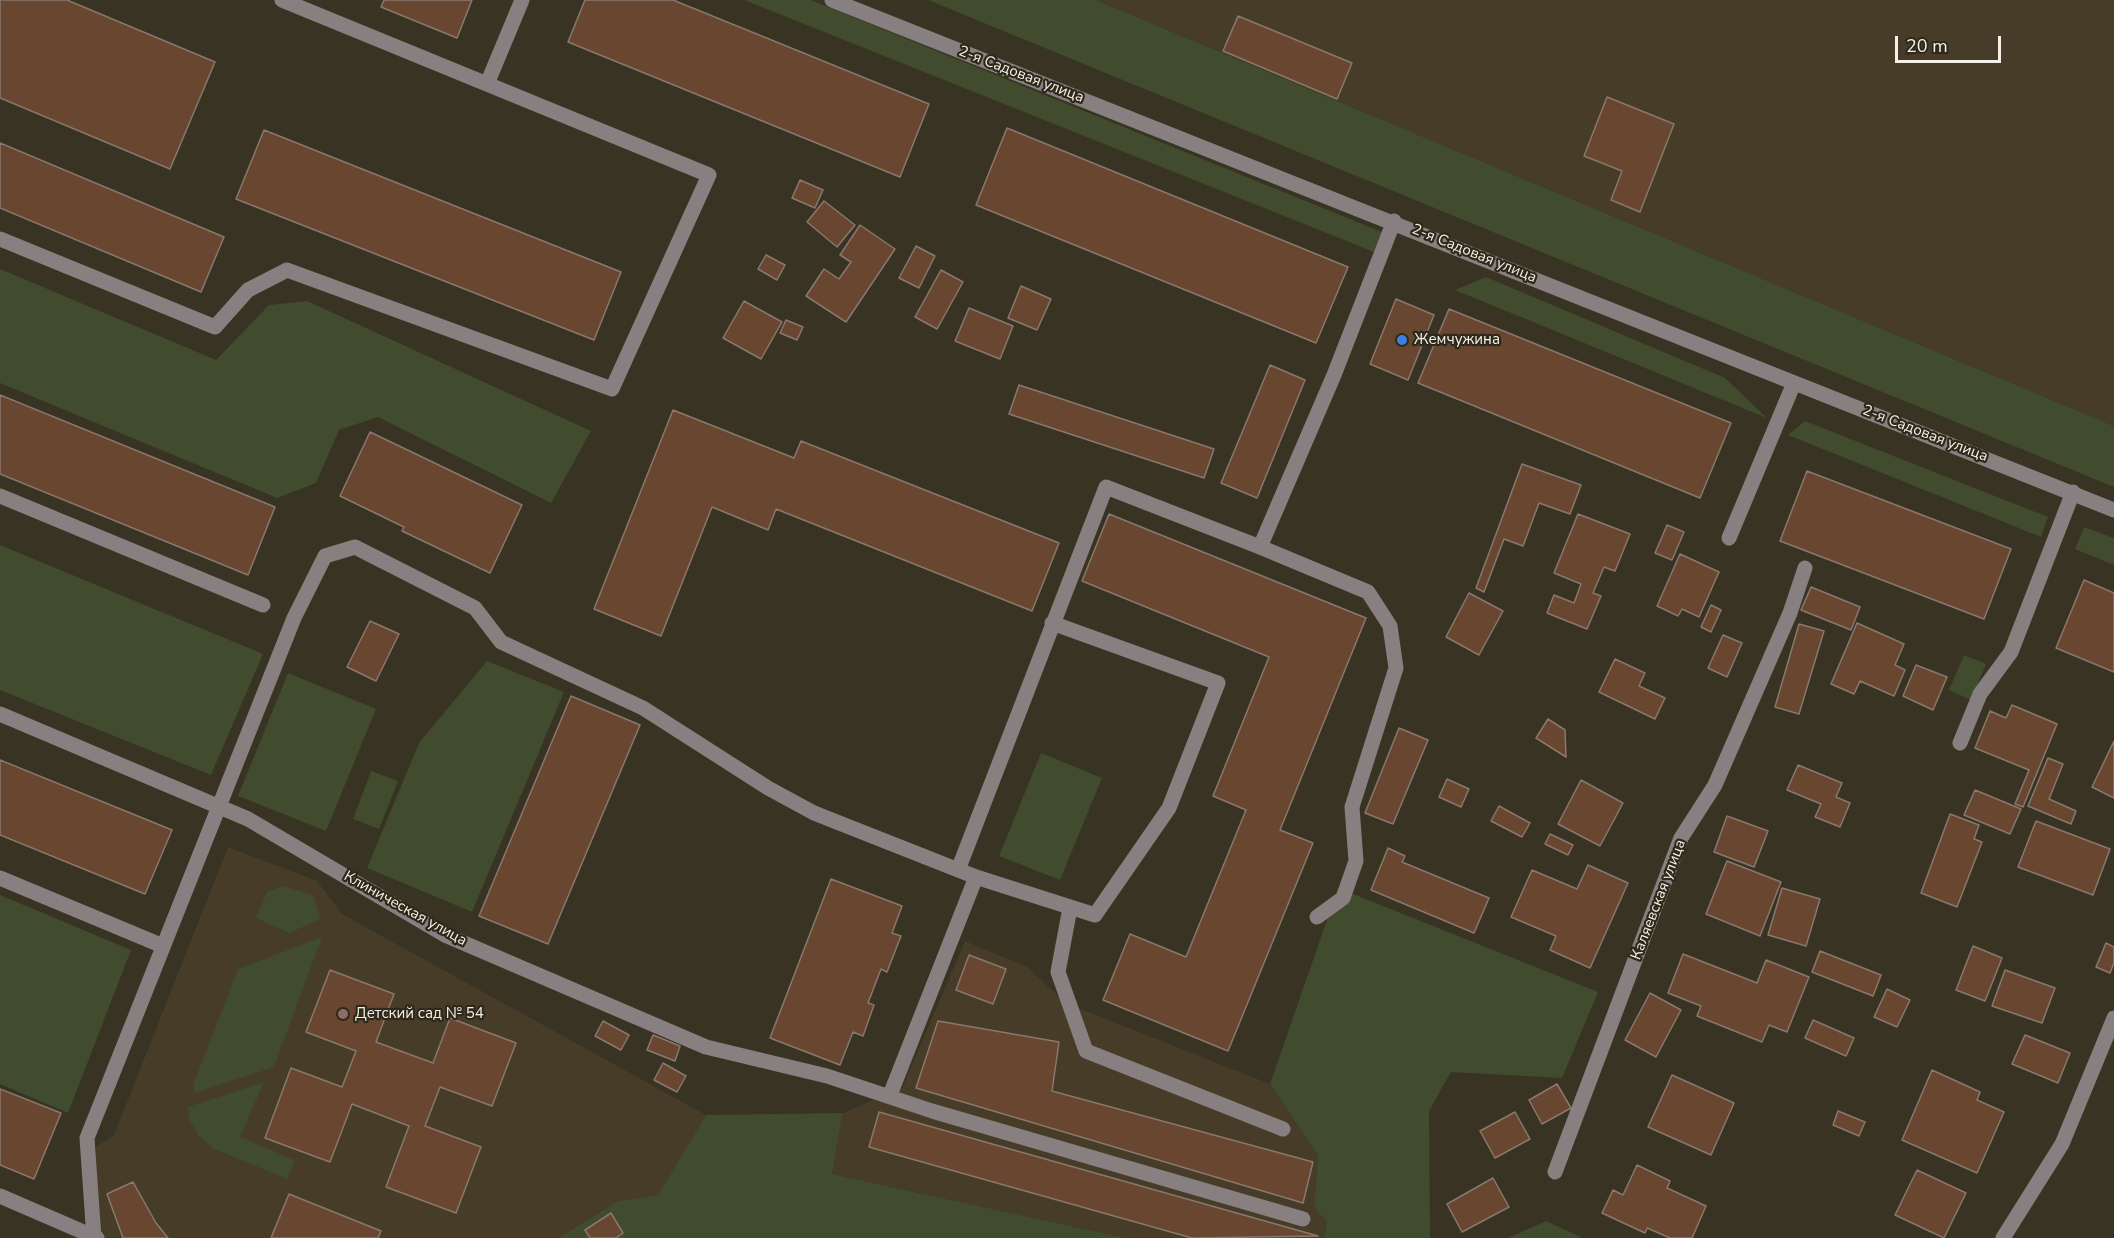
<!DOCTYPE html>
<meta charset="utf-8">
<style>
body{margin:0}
#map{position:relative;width:2114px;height:1238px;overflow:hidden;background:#393324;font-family:"Nunito Sans",sans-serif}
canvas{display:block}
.scale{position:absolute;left:1895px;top:36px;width:106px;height:27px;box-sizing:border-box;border:3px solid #f5f1e8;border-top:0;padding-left:8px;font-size:18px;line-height:21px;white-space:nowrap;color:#f5f1e8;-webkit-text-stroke:4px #2f291b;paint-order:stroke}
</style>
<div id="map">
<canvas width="2114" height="1238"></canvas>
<div class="scale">20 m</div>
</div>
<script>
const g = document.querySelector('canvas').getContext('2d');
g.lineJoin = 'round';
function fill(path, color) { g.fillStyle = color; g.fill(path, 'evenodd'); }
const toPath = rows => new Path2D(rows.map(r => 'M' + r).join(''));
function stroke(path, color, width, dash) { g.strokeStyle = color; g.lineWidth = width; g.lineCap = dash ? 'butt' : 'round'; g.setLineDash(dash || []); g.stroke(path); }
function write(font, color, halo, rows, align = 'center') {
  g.font = font + ' "Nunito Sans",sans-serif'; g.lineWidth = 4.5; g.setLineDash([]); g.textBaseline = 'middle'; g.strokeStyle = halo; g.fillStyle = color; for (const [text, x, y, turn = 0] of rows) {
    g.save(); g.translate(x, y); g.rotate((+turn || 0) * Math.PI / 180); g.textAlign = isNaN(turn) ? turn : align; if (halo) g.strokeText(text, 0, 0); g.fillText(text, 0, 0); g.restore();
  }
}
fill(toPath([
 [1096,0,2114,0,2114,426],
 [228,847,317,881,342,914,706,1115,658,1195,618,1201,558,1238,97,1238,96,1147,114,1135],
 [965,941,1027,967,1066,1003,1270,1084,1318,1155,1314,1206,1327,1222,1324,1238,1126,1238,832,1174,843,1113,902,1088]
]), '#463c28');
fill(toPath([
 [744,0,811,0,1382,232,1374,252],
 [928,0,1096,0,2114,426,2114,487],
 [0,269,216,360,269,305,307,301,591,431,551,503,378,417,339,430,316,483,277,498,0,383],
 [1486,277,1725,378,1767,418,1455,290],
 [1805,421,2048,517,2041,537,1788,435],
 [2084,527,2114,538,2114,565,2075,549],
 [0,545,263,654,211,775,0,690],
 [1964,655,1986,664,1971,700,1949,690],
 [487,661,564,692,472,912,367,868,419,743],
 [288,673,376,709,326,831,238,796],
 [1041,753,1102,778,1060,880,999,856],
 [371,771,398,781,379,829,353,819],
 [283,886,313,895,321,919,289,933,256,918,267,892],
 [1338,888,1598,992,1562,1078,1451,1072,1429,1111,1430,1238,1324,1238,1327,1222,1314,1207,1318,1155,1270,1084],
 [0,895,131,950,68,1113,0,1084],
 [322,937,274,1067,195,1093,193,1085,238,969],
 [264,1082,240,1137,295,1160,287,1179,214,1149,199,1136,189,1119,188,1107],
 [843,1113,832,1174,1126,1238,558,1238,618,1201,658,1195,706,1115],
 [1546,1221,1583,1238,1508,1238]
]), '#414b2e');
const building = toPath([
 [0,0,67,0,215,62,170,169,0,98,0,0],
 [384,0,472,0,457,38,381,7,384,0],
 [585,0,673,0,929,104,900,177,568,42,585,0],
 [1238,16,1352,63,1337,99,1223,51,1238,16],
 [1607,97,1674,124,1640,212,1611,200,1622,171,1584,156,1607,97],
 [1007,128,1348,267,1316,343,976,205,1007,128],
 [264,130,621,272,594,340,236,199,264,130],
 [0,143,224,237,201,292,0,208,0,143],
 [800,180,823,190,815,208,792,198,800,180],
 [824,201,855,225,837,247,807,222,824,201],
 [860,225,895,249,846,322,806,296,824,269,839,279,851,262,840,255,860,225],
 [916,246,935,256,919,288,899,278,916,246],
 [766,255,785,265,777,280,758,269,766,255],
 [941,270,963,282,937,329,915,317,941,270],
 [1021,286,1051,299,1037,330,1008,318,1021,286],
 [1396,299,1434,315,1408,380,1370,364,1396,299],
 [744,301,782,322,761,359,723,338,744,301],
 [969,308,1013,326,1000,359,955,341,969,308],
 [1449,309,1731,423,1700,498,1418,383,1449,309],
 [786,320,803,327,797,340,780,333,786,320],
 [1270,365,1305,380,1257,498,1221,483,1270,365],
 [1019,385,1214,449,1204,478,1009,414,1019,385],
 [0,395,275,507,248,575,0,474,0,395],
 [673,410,794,458,801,441,1059,543,1032,611,776,509,768,530,712,507,661,636,594,609,673,410],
 [370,432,522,505,490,573,402,531,404,527,340,496,370,432],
 [1522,464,1581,485,1570,514,1539,503,1523,546,1504,539,1484,592,1476,588,1522,464],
 [1807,471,2011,549,1984,619,1780,541,1807,471],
 [1109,514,1366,618,1280,830,1313,843,1228,1051,1103,1000,1130,934,1186,957,1246,810,1213,796,1269,657,1082,581,1109,514],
 [1578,514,1630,534,1615,571,1604,567,1593,593,1601,596,1587,629,1547,613,1554,595,1574,603,1581,584,1554,573,1578,514],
 [1667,525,1684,532,1672,560,1655,553,1667,525],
 [1680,554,1719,572,1699,617,1682,609,1678,616,1657,606,1680,554],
 [2084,580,2114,593,2114,672,2056,648,2084,580],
 [1811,587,1860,607,1851,630,1801,610,1811,587],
 [1469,593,1503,611,1479,655,1446,637,1469,593],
 [1711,605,1721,610,1711,632,1701,627,1711,605],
 [370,621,399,634,376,681,347,667,370,621],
 [1857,623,1904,644,1895,665,1905,670,1894,696,1860,681,1854,694,1831,684,1857,623],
 [1799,624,1824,631,1799,714,1775,707,1799,624],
 [1723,635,1742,643,1727,677,1708,668,1723,635],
 [1615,659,1645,673,1639,686,1665,698,1655,719,1599,692,1615,659],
 [1916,665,1947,677,1933,710,1903,696,1916,665],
 [571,696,640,725,548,944,479,916,571,696],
 [2012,705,2057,724,2023,807,2015,804,2029,770,1975,748,1990,711,2006,718,2012,705],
 [1548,719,1565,730,1566,757,1536,738,1548,719],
 [1399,728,1428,740,1393,824,1365,813,1399,728],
 [2114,741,2114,798,2092,787,2114,741],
 [2048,758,2063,764,2049,799,2076,811,2071,824,2028,806,2048,758],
 [0,760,172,830,145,894,0,835,0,760],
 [1798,765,1842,783,1836,797,1850,803,1840,827,1815,817,1821,804,1787,790,1798,765],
 [1447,779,1469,789,1461,807,1439,797,1447,779],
 [1581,780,1623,803,1600,846,1558,824,1581,780],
 [1975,790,2021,809,2010,834,1964,815,1975,790],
 [1499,806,1530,823,1522,837,1491,821,1499,806],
 [1950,814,1979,825,1974,839,1982,842,1957,907,1921,893,1950,814],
 [1727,816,1768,831,1754,867,1714,852,1727,816],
 [2036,821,2110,849,2093,895,2018,867,2036,821],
 [1550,834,1573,845,1568,855,1545,844,1550,834],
 [1388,848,1405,856,1402,862,1489,898,1474,933,1371,890,1388,848],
 [1727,861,1781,882,1760,936,1706,914,1727,861],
 [1588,865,1628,883,1590,968,1550,950,1556,936,1511,917,1532,870,1577,889,1588,865],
 [831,879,902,906,892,933,901,936,887,972,881,969,868,1003,874,1005,863,1036,853,1032,840,1065,770,1038,831,879],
 [1782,888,1820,899,1806,946,1768,935,1782,888],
 [2106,943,2114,947,2114,963,2110,973,2096,967,2106,943],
 [1973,946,2002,958,1985,1001,1956,990,1973,946],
 [1820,951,1881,975,1873,996,1812,972,1820,951],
 [1683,954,1757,983,1766,960,1809,977,1787,1032,1769,1025,1762,1042,1697,1016,1701,1006,1668,993,1683,954],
 [969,955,1006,969,993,1004,956,990,969,955],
 [330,970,394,994,376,1042,433,1063,450,1018,516,1043,492,1106,440,1087,425,1126,481,1147,456,1213,386,1187,409,1126,352,1104,330,1162,265,1138,291,1068,342,1087,356,1051,306,1032,330,970],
 [2005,970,2055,988,2042,1023,1992,1006,2005,970],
 [1887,989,1910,1000,1897,1027,1874,1017,1887,989],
 [1650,993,1681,1010,1656,1057,1625,1040,1650,993],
 [1813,1020,1854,1038,1846,1056,1805,1038,1813,1020],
 [603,1021,629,1035,621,1050,595,1036,603,1021],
 [938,1021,1059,1042,1052,1091,1313,1162,1303,1203,916,1088,938,1021],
 [653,1035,680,1046,675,1061,647,1050,653,1035],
 [2025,1035,2070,1053,2058,1083,2012,1064,2025,1035],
 [663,1063,686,1076,677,1092,654,1080,663,1063],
 [1932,1070,1980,1092,1977,1100,2004,1112,1977,1173,1902,1140,1932,1070],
 [1672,1075,1734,1103,1711,1155,1648,1127,1672,1075],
 [1557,1084,1571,1108,1542,1124,1529,1100,1557,1084],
 [0,1089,61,1113,34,1179,0,1165,0,1089],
 [1838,1111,1865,1122,1859,1136,1833,1125,1838,1111],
 [879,1112,1318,1236,1192,1238,869,1147,879,1112],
 [1515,1112,1530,1139,1495,1158,1480,1131,1515,1112],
 [1637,1165,1670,1181,1667,1188,1706,1206,1692,1238,1670,1238,1647,1228,1645,1233,1602,1213,1613,1190,1623,1195,1637,1165],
 [1917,1170,1966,1193,1944,1238,1895,1215,1917,1170],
 [1493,1178,1509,1207,1462,1232,1447,1204,1493,1178],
 [133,1182,156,1223,168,1238,123,1238,107,1194,133,1182],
 [289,1194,381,1231,378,1238,271,1238,289,1194],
 [611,1213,623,1233,616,1238,590,1238,585,1230,611,1213]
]);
fill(building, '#694630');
stroke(building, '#89786e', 1.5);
stroke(toPath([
 [832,0,2114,510],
 [487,84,522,0],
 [0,239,215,327,248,290,287,270,612,389,709,175,282,0],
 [0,496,263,605],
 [1729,538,1794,383],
 [1260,547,1368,592,1390,626,1396,668,1352,807,1356,861,1343,898,1317,917],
 [0,714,248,819,445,935,706,1047,827,1076,932,1111,1303,1219],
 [1960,743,1980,694,2011,652,2073,492],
 [958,870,1106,487,1260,547,1334,375,1394,221],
 [0,878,163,946],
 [1070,908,1058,972,1086,1051,1283,1129],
 [890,1095,976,877],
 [1555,1172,1681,838,1715,785,1790,613,1805,568],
 [0,1196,97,1238],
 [94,1238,87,1138,294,618,325,556,355,547,475,608,501,642,643,708,768,788,814,813,976,877,1095,915,1169,808,1218,683,1052,623],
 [2003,1238,2062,1144,2114,1018]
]), '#887f81', 15);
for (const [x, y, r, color] of [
 [1402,340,6,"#3f7fe0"],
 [343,1014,6,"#8d6e63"]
]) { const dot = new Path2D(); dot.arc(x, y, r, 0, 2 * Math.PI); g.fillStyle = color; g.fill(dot); stroke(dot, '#2f291b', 2); }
write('15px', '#f5f1e8', '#2f291b', [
 ["2-я Садовая улица",1021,75,21],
 ["2-я Садовая улица",1474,254,22],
 ["2-я Садовая улица",1925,434,21],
 ["Каляевская улица",1659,900,-69],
 ["Клиническая улица",405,909,29]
]);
write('15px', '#f5f1e8', '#2f291b', [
 ["Жемчужина",1414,340],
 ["Детский сад № 54",355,1014]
], 'left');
</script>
